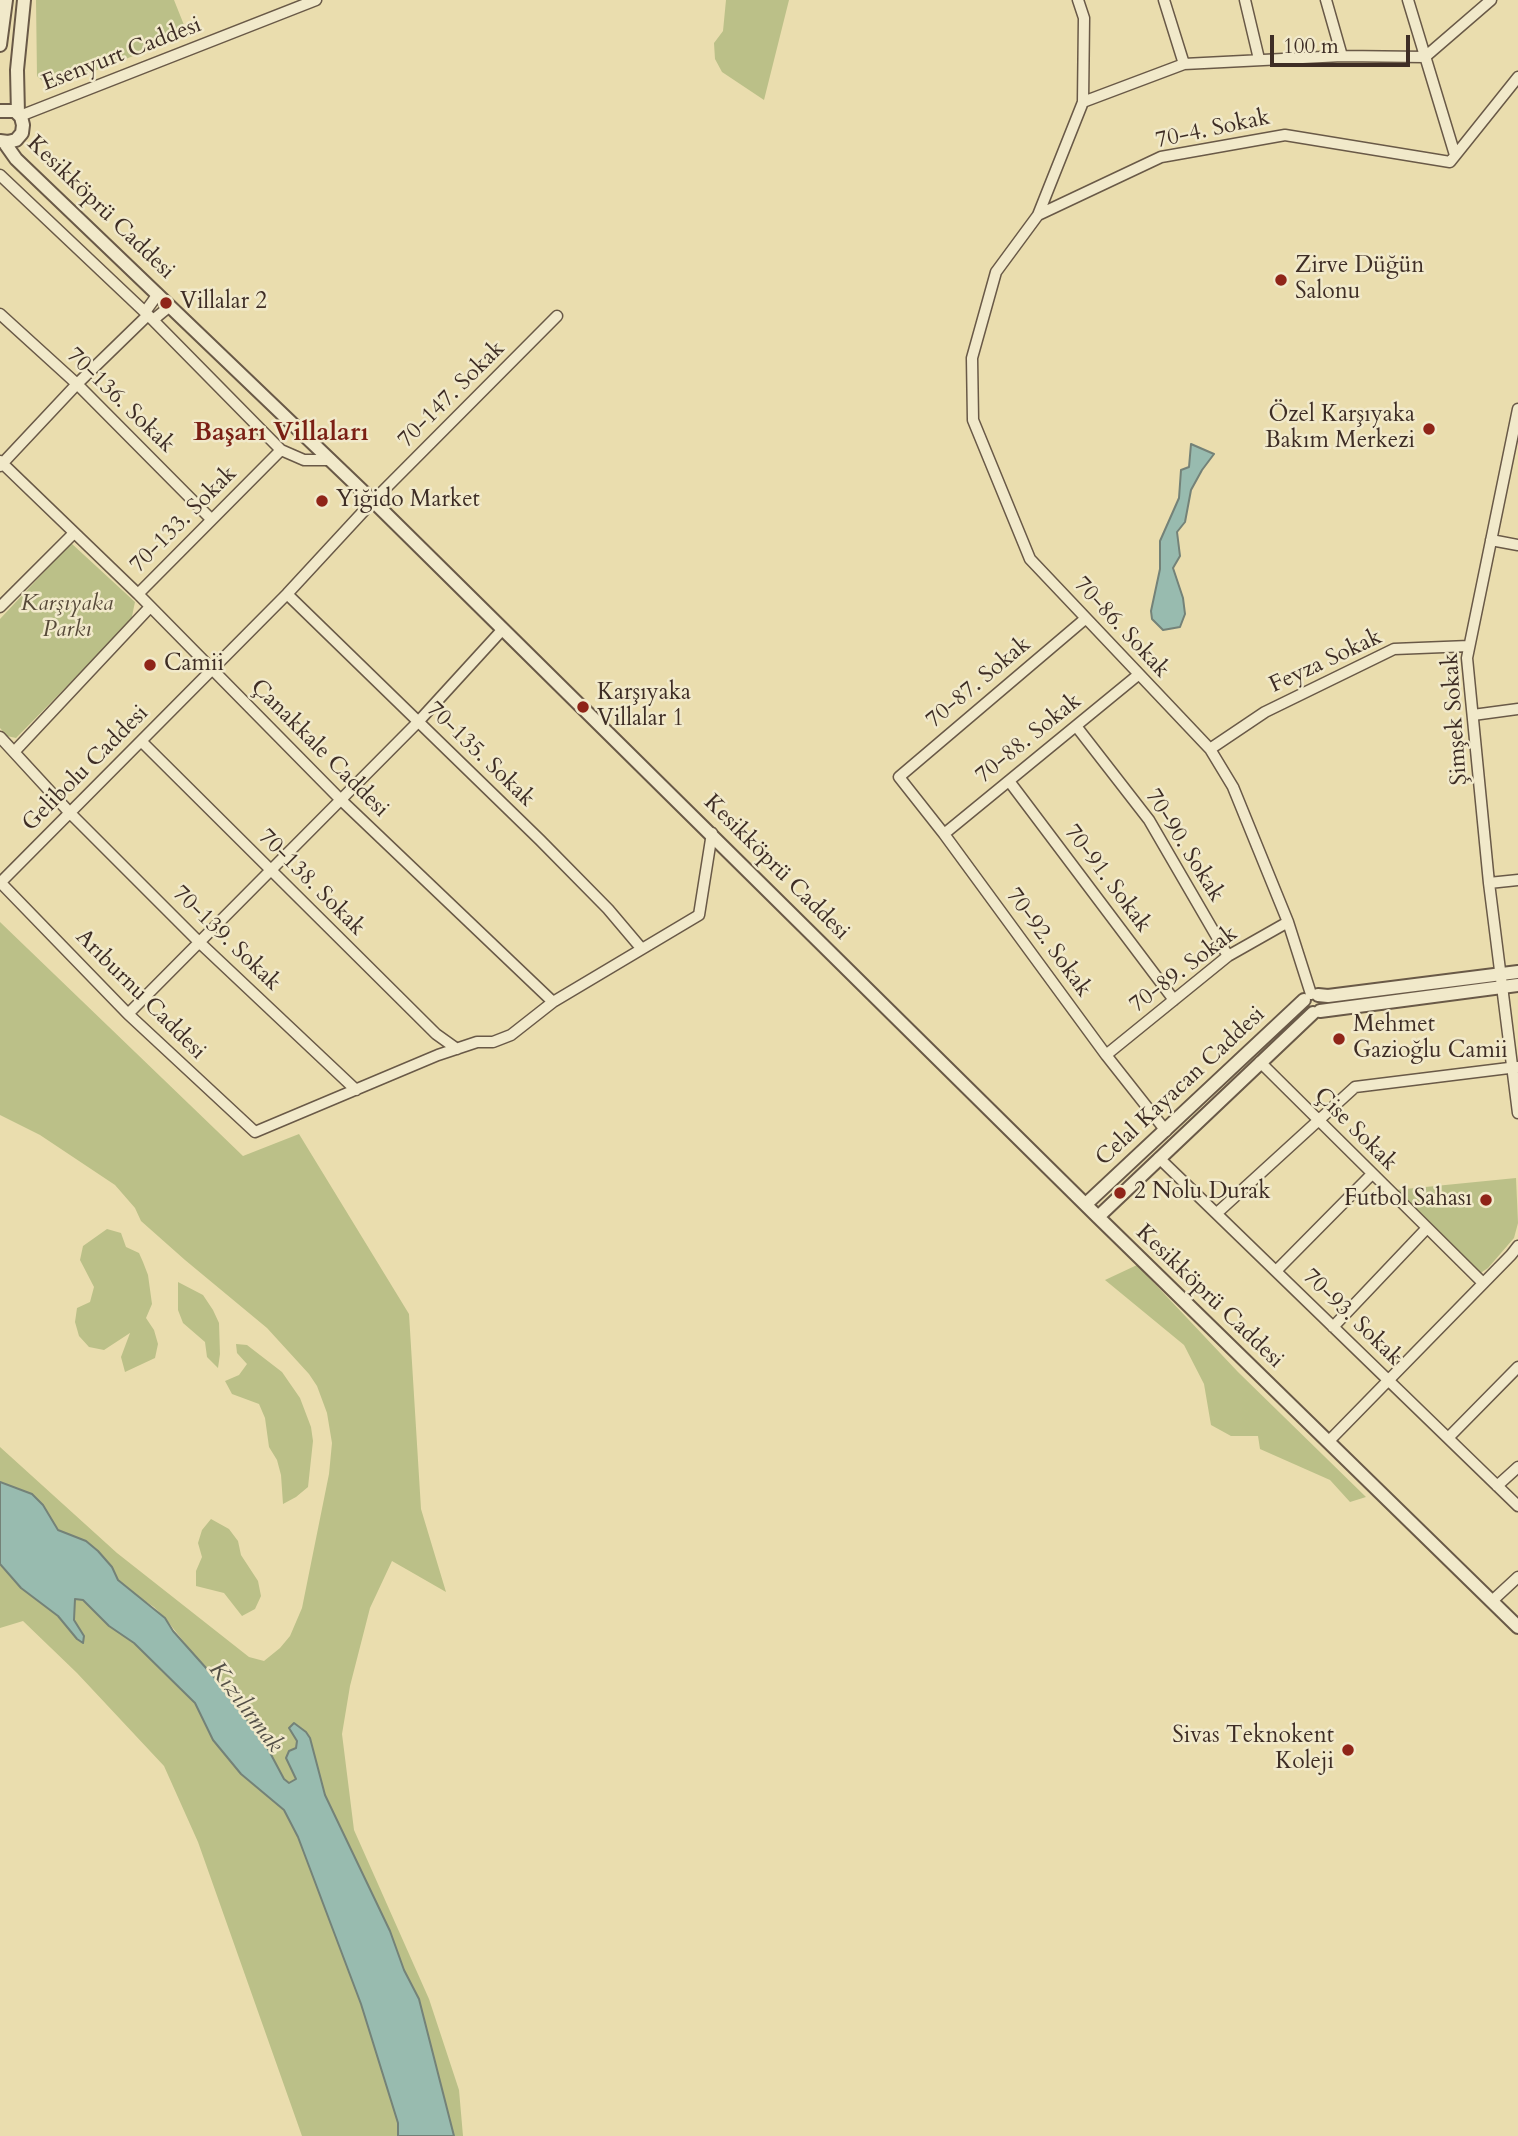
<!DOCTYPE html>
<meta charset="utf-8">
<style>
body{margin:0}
#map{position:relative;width:1518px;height:2136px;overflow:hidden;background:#eaddae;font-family:Cardo,serif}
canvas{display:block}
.scale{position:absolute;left:1270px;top:35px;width:140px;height:32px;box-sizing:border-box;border:4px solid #3e2d25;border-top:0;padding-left:9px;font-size:21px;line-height:24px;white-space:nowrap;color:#3e2d25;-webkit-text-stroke:5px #f1e9ca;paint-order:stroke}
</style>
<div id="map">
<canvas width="1518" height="2136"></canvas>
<div class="scale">100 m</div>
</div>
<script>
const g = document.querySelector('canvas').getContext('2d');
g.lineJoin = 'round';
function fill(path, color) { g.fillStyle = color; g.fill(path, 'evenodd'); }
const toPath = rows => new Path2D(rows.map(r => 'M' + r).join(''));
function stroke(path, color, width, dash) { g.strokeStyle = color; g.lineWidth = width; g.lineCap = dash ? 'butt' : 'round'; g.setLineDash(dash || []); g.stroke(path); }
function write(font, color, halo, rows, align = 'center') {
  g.font = font + ' Cardo,serif'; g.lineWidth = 5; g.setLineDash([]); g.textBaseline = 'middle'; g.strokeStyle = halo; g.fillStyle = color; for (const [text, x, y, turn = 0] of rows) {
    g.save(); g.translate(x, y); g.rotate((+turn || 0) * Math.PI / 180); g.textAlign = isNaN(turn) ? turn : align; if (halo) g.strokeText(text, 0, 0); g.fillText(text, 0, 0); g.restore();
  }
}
fill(toPath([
 [36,0,174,0,188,35,50,88,37,76],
 [726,0,789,0,764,100,722,72,715,59,714,43,723,31],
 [71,543,135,602,131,621,16,738,7,736,0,728,0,619],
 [0,922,243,1156,299,1134,409,1314,421,1509,446,1592,392,1561,370,1608,350,1686,342,1734,354,1830,429,1999,459,2090,463,2136,454,2136,419,1999,404,1970,390,1931,325,1795,317,1770,297,1741,296,1779,289,1783,284,1779,267,1747,165,1618,154,1607,128,1590,118,1580,112,1567,86,1541,58,1530,43,1505,32,1494,0,1482,0,1447,117,1553,249,1657,264,1661,280,1648,290,1636,302,1608,329,1474,332,1443,327,1413,317,1386,309,1374,267,1328,185,1260,141,1221,135,1208,115,1185,40,1135,0,1115],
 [1516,1178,1518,1223,1514,1238,1488,1268,1479,1274,1395,1190],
 [107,1229,121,1233,126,1247,139,1253,143,1262,148,1275,152,1304,146,1318,154,1330,158,1344,155,1358,125,1372,121,1357,130,1333,104,1350,89,1347,79,1336,75,1322,77,1308,90,1302,94,1287,80,1260,83,1246],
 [1137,1265,1238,1372,1366,1497,1350,1502,1330,1480,1260,1449,1258,1436,1231,1436,1211,1425,1204,1384,1184,1345,1105,1280],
 [178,1282,203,1295,213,1310,219,1323,220,1354,218,1368,207,1357,205,1342,183,1323,178,1310],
 [236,1344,247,1345,282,1372,300,1398,311,1427,313,1441,308,1487,296,1497,283,1504,281,1475,277,1460,269,1447,265,1418,259,1404,232,1394,225,1381,239,1375,247,1364,237,1353],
 [211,1519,229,1529,238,1541,241,1555,258,1581,261,1596,255,1609,242,1616,224,1593,196,1586,196,1571,202,1557,198,1543,202,1530],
 [0,1564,21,1588,58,1616,77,1639,84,1636,74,1620,75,1599,83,1600,109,1626,134,1643,195,1703,213,1740,241,1774,284,1810,298,1837,361,2004,398,2123,398,2136,302,2136,198,1842,164,1766,77,1673,23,1621,0,1628]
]), '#bbc088');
const water = toPath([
 [1191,444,1214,454,1202,470,1191,490,1185,522,1177,532,1180,556,1173,568,1183,598,1185,614,1180,627,1163,630,1152,619,1151,611,1160,569,1160,541,1179,498,1181,470,1189,467,1191,444],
 [0,1482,32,1494,43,1505,58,1530,86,1541,98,1551,112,1567,118,1580,165,1618,173,1631,223,1687,267,1747,284,1779,289,1783,296,1779,286,1758,289,1751,296,1748,297,1741,289,1728,294,1723,306,1732,310,1738,325,1795,390,1931,404,1970,419,1999,454,2136,398,2136,398,2123,361,2004,298,1837,284,1810,241,1774,213,1740,195,1703,134,1643,109,1626,83,1600,75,1599,74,1620,84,1636,83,1643,77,1639,58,1616,21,1588,0,1564,0,1482]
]);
fill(water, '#98bbaf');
stroke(water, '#748278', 2);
const minor = toPath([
 [1164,0,1184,64],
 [1245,0,1259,59],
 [1326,0,1342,56],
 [1408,0,1455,155],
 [1083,102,1184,64,1342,56,1425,57,1491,0],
 [20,116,316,0],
 [0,175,148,315,281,450],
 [1038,215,1083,102,1084,18,1078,0],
 [145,312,158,294],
 [0,314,77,384,211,519],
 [153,320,170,306],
 [1518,409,1467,658,1489,883,1518,1113],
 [0,461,138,594,340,799,553,1002],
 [0,466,77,384,148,315],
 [1491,540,1518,545],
 [138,594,281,450,304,460,331,460],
 [287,594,540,840,608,909,641,948],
 [0,607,74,533],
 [1085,619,899,777,944,834,1106,1055,1166,1131],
 [1473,715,1518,709],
 [1076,726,1149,820,1228,956],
 [0,737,70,813,199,942,356,1090],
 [141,741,436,1034,457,1049],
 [1210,749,1265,712,1394,649,1469,646],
 [14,752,150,607],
 [1009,781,1174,1000],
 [944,834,1138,675],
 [0,882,128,1014,255,1132,438,1055,477,1042,493,1042,511,1035,553,1002,699,915,712,833],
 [1,882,287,594,373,501,557,316],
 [1489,883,1518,880],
 [1311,994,1288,922,1233,787,1210,749,1030,559,973,420,972,358,996,272,1038,215,1161,157,1285,135,1450,162,1518,77],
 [128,1014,418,722,503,629],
 [1106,1055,1228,956,1288,922],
 [1260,1062,1483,1283],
 [1159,1158,1518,1506],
 [1217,1213,1355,1087,1517,1067],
 [1276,1271,1372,1174],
 [1333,1327,1427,1228],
 [1448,1438,1518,1367],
 [1328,1442,1511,1255,1518,1246],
 [1497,1486,1518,1467],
 [1492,1601,1518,1577]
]);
const tertiary = toPath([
 [0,45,6,0],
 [0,111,15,111,21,117,23,125,22,133,16,140,8,142,0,141],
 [18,114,17,70,24,0],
 [4,142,16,159,373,501,1098,1217,1518,1627],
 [1318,995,1328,996,1518,972],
 [1320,1011,1518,985],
 [1086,1204,1304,1000],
 [1098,1217,1313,1013]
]);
stroke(minor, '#695947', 13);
stroke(tertiary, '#695947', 16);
stroke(minor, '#f1e9ca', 10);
stroke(tertiary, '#f1e9ca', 12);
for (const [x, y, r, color] of [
 [1281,280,7,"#8f2418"],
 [166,303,7,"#8f2418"],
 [1429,429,7,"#8f2418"],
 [322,501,7,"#8f2418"],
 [150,665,7,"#8f2418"],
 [583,707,7,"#8f2418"],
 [1339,1039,7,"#8f2418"],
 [1120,1193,7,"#8f2418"],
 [1486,1200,7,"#8f2418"],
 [1348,1750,7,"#8f2418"]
]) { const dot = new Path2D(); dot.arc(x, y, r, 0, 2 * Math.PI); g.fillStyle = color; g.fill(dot); stroke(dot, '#f1e9ca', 2.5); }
write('23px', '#3e2d25', '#f1e9ca', [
 ["Esenyurt Caddesi",122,55,-21],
 ["70-4. Sokak",1213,130,-12],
 ["Kesikköprü Caddesi",100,208,44],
 ["70-147. Sokak",452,395,-45],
 ["70-136. Sokak",120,401,44],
 ["70-133. Sokak",184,520,-45],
 ["70-86. Sokak",1121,628,47],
 ["Feyza Sokak",1326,662,-25],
 ["70-87. Sokak",979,683,-40],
 ["Şimşek Sokak",1456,719,-94],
 ["70-88. Sokak",1029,739,-39],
 ["Çanakkale Caddesi",319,749,45],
 ["70-135. Sokak",480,755,44],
 ["Gelibolu Caddesi",86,769,-45],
 ["70-90. Sokak",1184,846,58],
 ["Kesikköprü Caddesi",776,868,45],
 ["70-91. Sokak",1107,879,53],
 ["70-138. Sokak",311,883,45],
 ["70-139. Sokak",226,939,44],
 ["70-92. Sokak",1048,943,54],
 ["70-89. Sokak",1184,970,-37],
 ["Arıburnu Caddesi",140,995,45],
 ["Celal Kayacan Caddesi",1181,1087,-43],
 ["Çise Sokak",1355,1130,45],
 ["Kesikköprü Caddesi",1209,1297,44],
 ["70-93. Sokak",1352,1318,44]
]);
write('23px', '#3e2d25', '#f1e9ca', [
 ["Zirve Düğün",1295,267],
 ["Salonu",1295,293],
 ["Villalar 2",180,303],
 ["Özel Karşıyaka",1415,416,"right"],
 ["Bakım Merkezi",1415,442,"right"],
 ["Yiğido Market",336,501],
 ["Camii",164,665],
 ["Karşıyaka",597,694],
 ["Villalar 1",597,720],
 ["Mehmet",1353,1026],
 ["Gazioğlu Camii",1353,1052],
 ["2 Nolu Durak",1134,1193],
 ["Futbol Sahası",1472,1200,"right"],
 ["Sivas Teknokent",1334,1737,"right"],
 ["Koleji",1334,1763,"right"]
], 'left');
write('italic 23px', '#574a39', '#f1e9ca', [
 ["Karşıyaka",67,605],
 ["Parkı",67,631]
]);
write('italic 24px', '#545048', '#f1e9ca', [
 ["Kızılırmak",245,1708,53]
]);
write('bold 26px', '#7a1f14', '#f1e9ca', [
 ["Başarı Villaları",281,434]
]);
</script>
